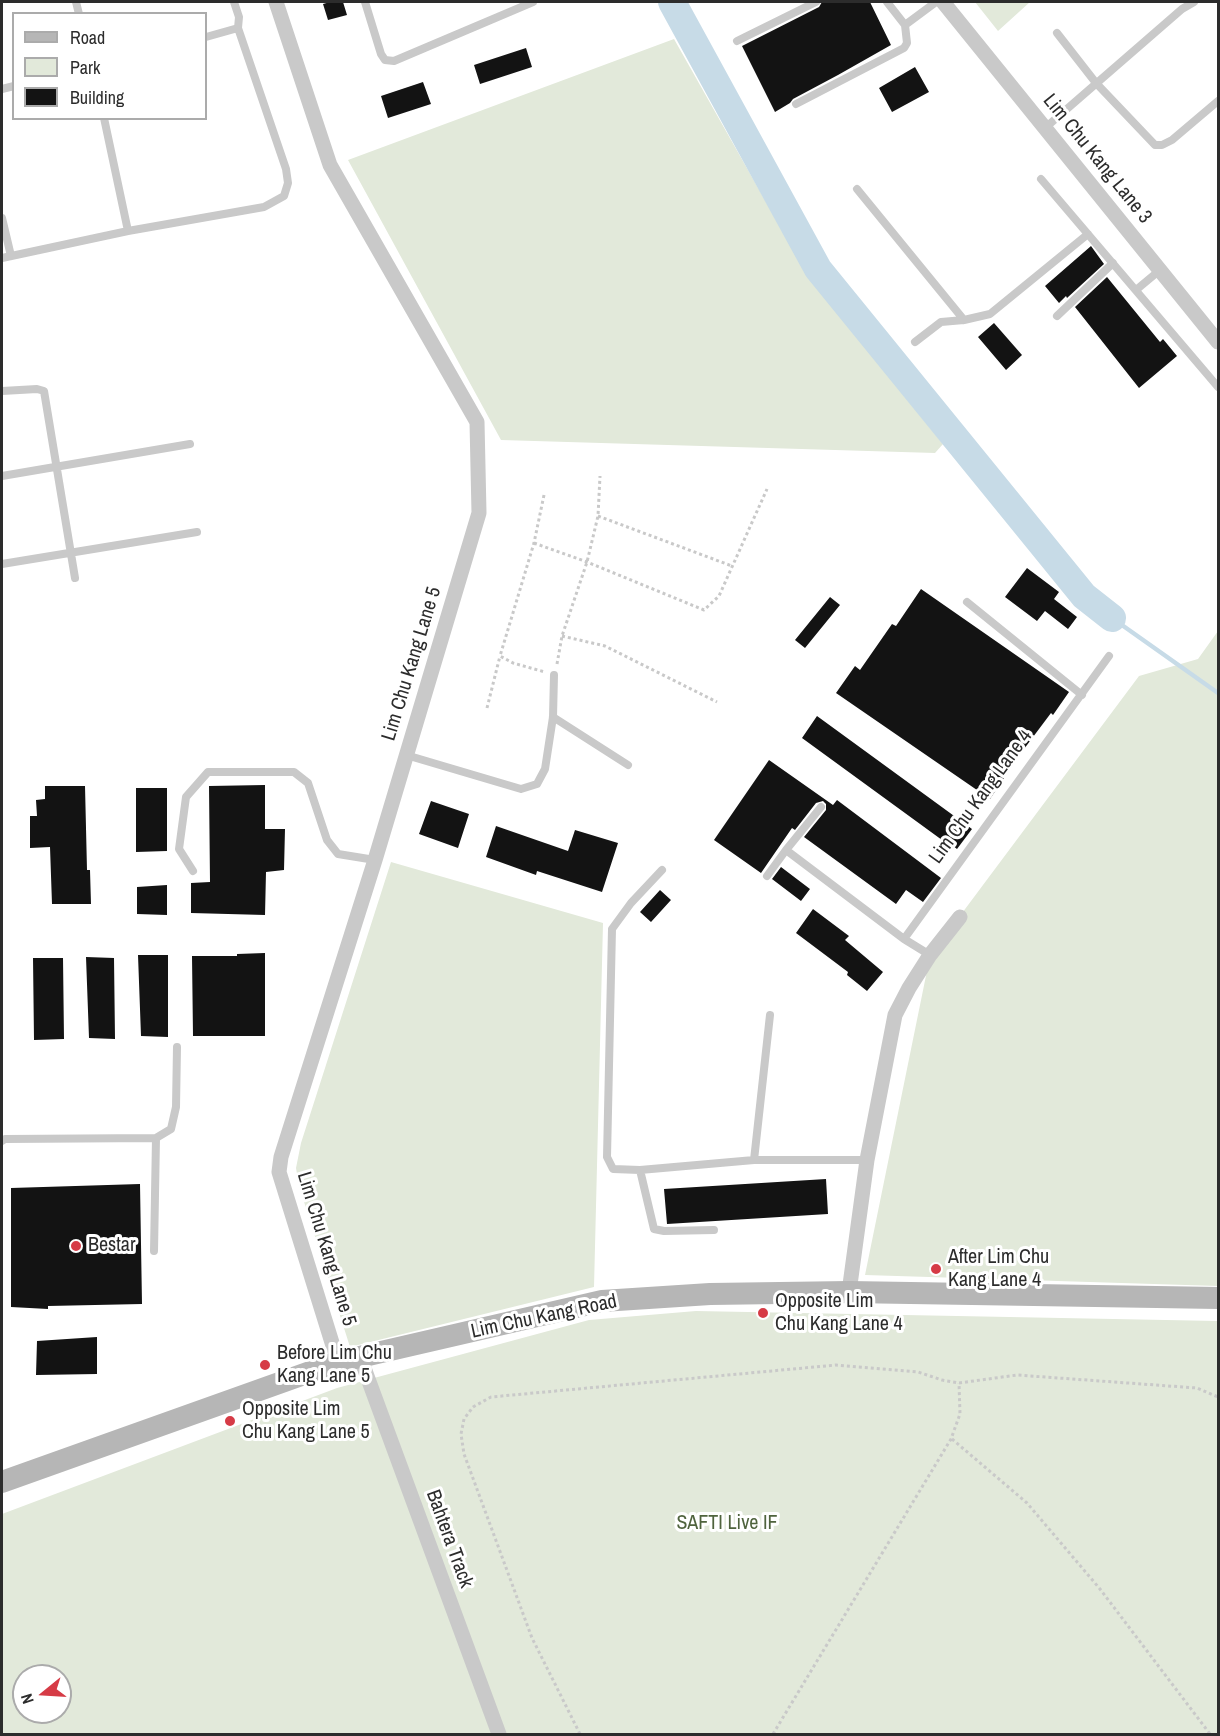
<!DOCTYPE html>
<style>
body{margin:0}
#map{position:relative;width:1220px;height:1736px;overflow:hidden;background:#fff;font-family:"Archivo Narrow",sans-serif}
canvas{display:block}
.frame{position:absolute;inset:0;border:3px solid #2c2c2c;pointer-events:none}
.legend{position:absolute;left:12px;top:12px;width:195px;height:108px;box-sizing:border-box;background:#fff;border:2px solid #ababab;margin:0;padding:8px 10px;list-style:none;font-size:18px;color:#2c2c2c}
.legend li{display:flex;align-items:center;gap:12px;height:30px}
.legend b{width:30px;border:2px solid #ababab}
.north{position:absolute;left:12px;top:1664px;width:60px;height:60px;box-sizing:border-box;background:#fff;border:2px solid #ababab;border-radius:50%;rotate:252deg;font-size:16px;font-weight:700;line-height:24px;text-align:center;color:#2c2c2c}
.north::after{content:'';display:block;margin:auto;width:21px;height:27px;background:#d63b46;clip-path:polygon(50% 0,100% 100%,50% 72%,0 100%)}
</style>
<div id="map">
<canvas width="1220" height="1736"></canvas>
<div class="frame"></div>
<ul class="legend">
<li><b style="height:8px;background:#b6b6b6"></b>Road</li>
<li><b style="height:16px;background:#e2e9da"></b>Park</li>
<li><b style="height:16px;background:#131313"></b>Building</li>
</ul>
<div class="north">N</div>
</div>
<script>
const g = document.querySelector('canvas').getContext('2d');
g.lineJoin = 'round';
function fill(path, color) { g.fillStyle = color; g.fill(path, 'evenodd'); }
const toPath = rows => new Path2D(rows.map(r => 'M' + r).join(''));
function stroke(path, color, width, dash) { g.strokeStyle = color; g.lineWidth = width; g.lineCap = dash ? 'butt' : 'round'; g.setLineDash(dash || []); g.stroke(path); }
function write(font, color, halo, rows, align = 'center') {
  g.font = font + ' "Archivo Narrow",sans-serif'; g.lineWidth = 6; g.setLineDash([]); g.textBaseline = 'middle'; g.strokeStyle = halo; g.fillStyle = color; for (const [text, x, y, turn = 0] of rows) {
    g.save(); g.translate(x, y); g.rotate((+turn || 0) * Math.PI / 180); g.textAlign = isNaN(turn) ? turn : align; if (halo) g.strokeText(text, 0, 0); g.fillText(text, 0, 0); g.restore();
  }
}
fill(toPath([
 [975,2,1030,2,998,31],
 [674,39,805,271,943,444,935,453,501,440,348,160],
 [1218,631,1218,1286,865,1275,930,956,1139,676,1198,659],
 [391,862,603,923,594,1287,350,1347,299,1186,296,1168,301,1143],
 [696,1311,1218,1321,1218,1734,2,1734,2,1514,337,1388,589,1320],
 [24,1676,60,1676,60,1712,24,1712]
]), '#e2e9da');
stroke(toPath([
 [1112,618,1218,693]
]), '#c7dbe7', 4.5);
stroke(toPath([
 [672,2,818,269,1084,596,1112,618]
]), '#c7dbe7', 28);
fill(toPath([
 [330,2,343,2,347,15,328,20,323,4],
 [822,2,870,2,891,45,838,75,793,99,790,103,775,112,742,46,819,7],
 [526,48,532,67,480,84,474,65],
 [915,67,929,92,892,112,879,88],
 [423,82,431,104,388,118,381,96],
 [1091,246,1104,264,1067,298,1066,296,1059,303,1045,286],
 [1107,277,1160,342,1163,339,1177,356,1139,388,1075,307],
 [994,323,1022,355,1006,370,978,337],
 [1027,568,1059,592,1054,599,1077,617,1068,629,1045,611,1037,621,1005,597],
 [921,589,1069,692,1053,715,1051,713,1018,757,990,799,836,693,855,666,860,670,892,624,896,626],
 [830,597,840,605,805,648,795,640],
 [817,716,972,829,957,849,943,838,942,840,802,738],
 [769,760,833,805,837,800,941,878,923,902,906,890,896,904,804,837,826,810,826,804,823,801,816,803,795,830,792,828,761,873,714,840],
 [265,785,265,829,285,829,284,870,266,872,265,915,191,913,191,883,210,882,209,786],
 [45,786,85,786,87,870,90,870,91,904,52,904,50,847,30,848,30,816,37,816,36,800,45,799],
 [136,788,167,788,167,851,136,852],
 [431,801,469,814,458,848,419,834],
 [496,826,568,851,575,830,618,843,602,892,537,871,536,875,486,857],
 [781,867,810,889,801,901,772,879],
 [167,885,167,915,137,914,137,887],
 [660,890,671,900,651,922,640,912],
 [813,909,849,936,845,940,883,972,867,991,847,975,848,972,796,933],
 [265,953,265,1036,193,1036,192,956,237,956,237,954],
 [138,955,168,955,168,1037,141,1036],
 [86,957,114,958,115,1039,89,1038],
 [33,958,63,958,64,1039,34,1040],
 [826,1179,828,1214,667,1224,664,1189],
 [140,1184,142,1304,48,1306,48,1309,11,1307,11,1188],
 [97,1337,97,1374,36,1375,37,1341]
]), '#131313');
stroke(toPath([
 [544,495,534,543,500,656,513,663,545,672],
 [598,516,732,566],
 [534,543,587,562,704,610,719,596,767,489],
 [562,636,605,646,717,702],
 [557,664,562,636,587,562,598,516,600,476],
 [487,708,500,656],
 [952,1439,1027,1503,1100,1589,1210,1734],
 [580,1734,532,1638,464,1454,461,1434,464,1419,473,1407,491,1397,836,1365,918,1372,942,1380,959,1383,1017,1375,1197,1388,1218,1397],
 [773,1734,951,1439,960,1414,959,1383]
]), '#c9c9c9', 3, [3, 3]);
stroke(toPath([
 [76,2,79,14],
 [365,2,381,54,385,60,394,61,533,2],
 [905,25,936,2],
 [1057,33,1096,83,1155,145,1162,145,1172,140,1218,101],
 [206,37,238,28],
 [737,41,816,2],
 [2,89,14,86],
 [796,104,904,48,907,43,905,25,887,2],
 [104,118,128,231],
 [1045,128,1182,9,1194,2],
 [1041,179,1218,387],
 [857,189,964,320],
 [2,218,11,256],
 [2,258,128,231,264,207,284,196,288,183,286,169,238,28,239,17,234,2],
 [1136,290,1160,270],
 [1057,316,1113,263],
 [915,342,941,322,964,320,990,314,1088,234],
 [2,391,37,389,44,391,75,578],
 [2,476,190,444],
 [2,564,197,532],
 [967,602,1082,695],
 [553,717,628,765],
 [406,755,521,789,537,784,545,769,553,717,554,675],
 [821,807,786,850,904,939],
 [662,870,631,903,612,929,607,1157,613,1169,640,1170,754,1160,867,1160],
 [193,871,179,849,186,797,208,772,294,772,308,783,327,840,338,854,375,860],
 [767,876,786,850],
 [930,955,904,939,1109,656],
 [2,1141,5,1139,156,1138,171,1129,176,1107,177,1047],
 [754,1160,770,1015],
 [640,1170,654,1229,664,1231,714,1230],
 [154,1251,156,1138]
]), '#c9c9c9', 8);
stroke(toPath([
 [276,2,330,165,477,422,479,513,375,860,281,1157,279,1172,338,1362],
 [943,2,1218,342],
 [849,1292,867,1160,895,1015,909,988,930,955,960,917],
 [360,1357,499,1734]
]), '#c9c9c9', 15);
stroke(toPath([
 [2,1482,338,1362,602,1301,710,1294,849,1292,1218,1298]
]), '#b6b6b6', 22);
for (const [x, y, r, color] of [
 [76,1246,6,"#d63b46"],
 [936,1269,6,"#d63b46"],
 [763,1313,6,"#d63b46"],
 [265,1365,6,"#d63b46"],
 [230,1421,6,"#d63b46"]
]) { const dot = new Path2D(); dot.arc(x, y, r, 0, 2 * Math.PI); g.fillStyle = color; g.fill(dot); stroke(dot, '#fff', 2); }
write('20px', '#2c2c2c', '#fff', [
 ["Lim Chu Kang Lane 3",1097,159,51],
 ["Lim Chu Kang Lane 5",412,664,-73],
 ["Lim Chu Kang Lane 4",981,797,-54],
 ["Lim Chu Kang Lane 5",326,1249,73],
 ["Lim Chu Kang Road",544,1317,-12],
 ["Bahtera Track",449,1539,70]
]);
write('20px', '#2c2c2c', '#fff', [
 ["Bestar",88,1246],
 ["After Lim Chu",948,1258],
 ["Kang Lane 4",948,1281],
 ["Opposite Lim",775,1302],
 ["Chu Kang Lane 4",775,1325],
 ["Before Lim Chu",277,1354],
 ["Kang Lane 5",277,1377],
 ["Opposite Lim",242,1410],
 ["Chu Kang Lane 5",242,1433]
], 'left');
write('20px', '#4f633d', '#fff', [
 ["SAFTI Live IF",727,1524]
]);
</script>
